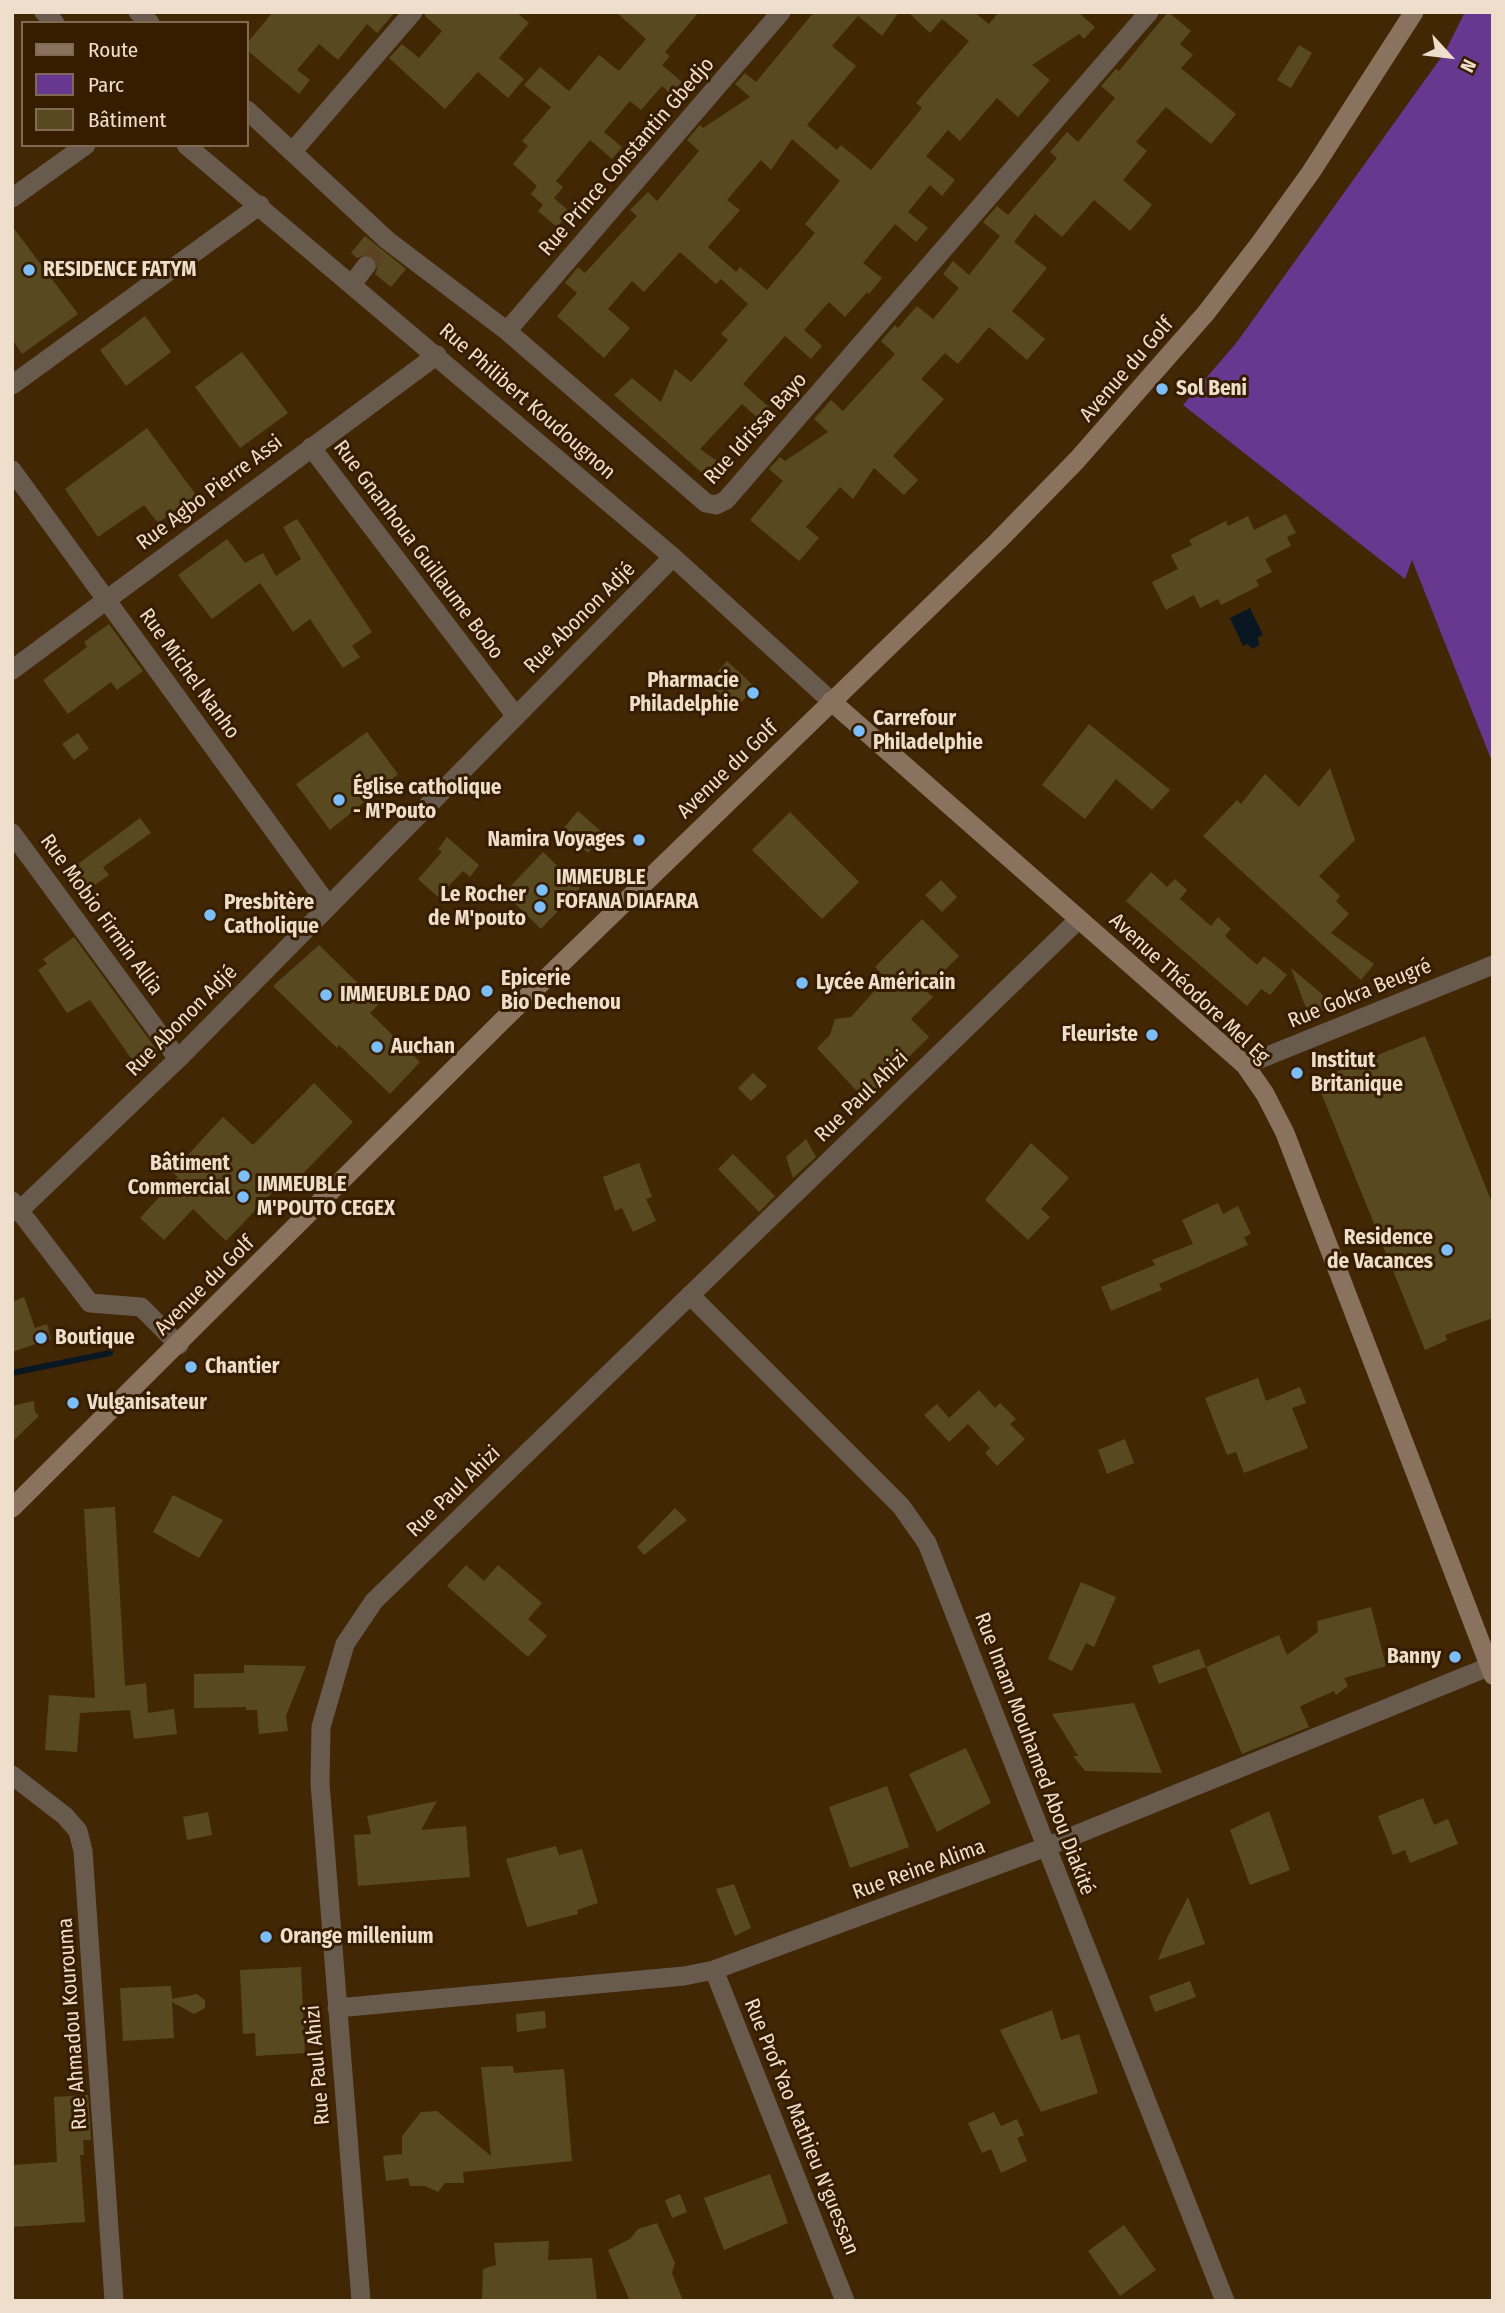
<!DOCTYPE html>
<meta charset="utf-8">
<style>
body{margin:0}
#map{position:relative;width:1505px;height:2313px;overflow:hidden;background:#422705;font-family:"Fira Sans Condensed",sans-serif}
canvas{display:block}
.frame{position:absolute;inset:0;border:14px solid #efdecc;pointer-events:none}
.legend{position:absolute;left:21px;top:21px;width:228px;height:126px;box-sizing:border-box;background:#371d00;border:2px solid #816a52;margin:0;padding:9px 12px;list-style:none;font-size:21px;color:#efdecc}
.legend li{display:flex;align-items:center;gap:14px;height:35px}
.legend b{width:35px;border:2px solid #816a52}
.north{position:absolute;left:1414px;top:21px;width:70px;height:70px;-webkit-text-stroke:5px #371d00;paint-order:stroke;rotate:117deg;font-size:19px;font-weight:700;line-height:28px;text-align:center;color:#efdecc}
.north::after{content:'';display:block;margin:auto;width:24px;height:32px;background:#efdecc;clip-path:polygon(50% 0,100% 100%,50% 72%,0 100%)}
</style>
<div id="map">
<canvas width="1505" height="2313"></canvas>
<div class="frame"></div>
<ul class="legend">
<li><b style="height:9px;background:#89735e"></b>Route</li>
<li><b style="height:19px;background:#683890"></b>Parc</li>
<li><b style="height:19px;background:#594921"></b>Bâtiment</li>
</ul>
<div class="north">N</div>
</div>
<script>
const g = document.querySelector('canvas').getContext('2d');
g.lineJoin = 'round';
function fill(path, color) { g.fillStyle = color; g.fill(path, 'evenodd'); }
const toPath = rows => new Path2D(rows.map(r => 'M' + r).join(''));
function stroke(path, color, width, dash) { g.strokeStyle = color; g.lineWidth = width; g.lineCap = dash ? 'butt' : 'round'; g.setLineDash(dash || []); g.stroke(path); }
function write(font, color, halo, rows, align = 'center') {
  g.font = font + ' "Fira Sans Condensed",sans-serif'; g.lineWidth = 6; g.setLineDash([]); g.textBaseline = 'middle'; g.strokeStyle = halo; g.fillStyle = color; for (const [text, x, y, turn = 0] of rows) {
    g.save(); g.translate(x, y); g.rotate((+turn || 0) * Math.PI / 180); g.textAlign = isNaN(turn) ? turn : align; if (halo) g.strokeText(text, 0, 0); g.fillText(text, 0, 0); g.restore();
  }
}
fill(toPath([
 [1465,12,1493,12,1493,764,1412,560,1405,579,1183,405,1237,342,1445,52]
]), '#683890');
fill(toPath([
 [1250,608,1263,635,1258,637,1259,645,1253,649,1247,644,1243,646,1230,618]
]), '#091723');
stroke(toPath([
 [12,1373,110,1353]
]), '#091723', 6);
fill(toPath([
 [273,12,395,12,377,33,367,24,338,60,319,44,297,70,310,80,299,94,247,50,247,43],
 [425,12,516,12,529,23,499,58,524,79,508,98,478,72,445,109,389,58,402,44,419,58,442,31,425,16],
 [616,12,699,12,665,52,670,56,662,65,682,82,671,94,662,86,641,110,630,101,604,132,622,147,612,159,590,140,556,181,563,187,554,198,570,212,557,227,538,211,543,205,531,194,537,186,513,164,528,146,522,141,551,107,524,85,540,67,569,91,599,55,619,71,646,39],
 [814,12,899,12,882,36,858,16,832,46,856,66,807,125,837,150,841,145,871,170,922,108,916,103,969,41,942,19,930,33,908,12,974,12,989,24,999,12,1078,12,1095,27,1084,39,1079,34,1032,65,1050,80,1018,117,997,98,960,141,948,130,926,156,955,180,942,196,930,185,908,212,928,228,916,242,895,224,863,263,882,278,869,294,867,292,845,317,829,302,804,330,822,346,811,359,785,336,743,384,770,408,759,419,742,404,700,449,724,466,710,480,614,395,632,378,661,402,675,369,691,382,728,340,721,334,748,304,721,279,716,284,680,252,644,292,632,281,608,309,630,328,604,358,557,316,577,293,565,283,578,267,585,273,637,216,630,210,648,192,657,201,699,151,687,140,700,125,703,128,750,97,735,84,745,73,756,82],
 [792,139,840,181,805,224,815,233,767,290,740,267,736,272,708,247,740,210,727,200,761,160,771,170],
 [1168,12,1191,31,1180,44,1193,55,1181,68,1236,114,1211,144,1166,107,1136,142,1147,151,1123,180,1152,205,1130,231,1094,200,1062,237,1035,214,1014,242,1047,268,1012,311,1045,339,1027,360,989,327,958,364,945,353,921,379,944,399,893,456,918,480,904,495,874,468,853,499,840,487,806,527,819,538,799,561,750,520,783,481,769,469,780,457,785,461,828,432,814,419,831,400,843,411,895,354,881,341,895,325,898,328,917,306,933,319,959,288,943,274,953,261,969,275,1000,236,983,222,997,206,1008,215,1057,158,1050,152,1067,132,1078,142,1115,98,1101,86,1116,69,1119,71],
 [1299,45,1312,53,1291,88,1277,80],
 [12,226,78,314,22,354,12,339],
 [365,236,406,269,391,287,375,274,378,267,374,257,367,254,357,258,351,253],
 [145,316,171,352,126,386,100,350],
 [242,352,288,413,240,448,195,387],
 [147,428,196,495,158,523,144,505,98,537,65,489],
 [1286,514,1296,533,1287,537,1291,546,1265,559,1272,572,1256,580,1259,586,1221,605,1218,599,1200,608,1194,595,1166,610,1152,582,1178,569,1171,555,1192,545,1189,540,1226,521,1228,526,1248,516,1254,530],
 [297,519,372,632,352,646,360,657,343,668,310,619,293,632,260,583,212,619,178,575,227,539,245,563,263,553,276,576,301,559,283,527],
 [109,624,143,671,117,690,111,682,68,714,43,680,87,647,84,642],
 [727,661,755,687,736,708,708,683],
 [1089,724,1170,790,1152,810,1116,779,1085,819,1042,785],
 [367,732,398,774,330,830,296,784],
 [78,733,89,749,74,760,62,744],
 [1330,768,1355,840,1319,876,1340,896,1336,901,1349,914,1331,933,1374,964,1361,980,1203,836,1237,800,1241,804,1265,774,1299,807],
 [578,811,604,834,588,853,562,830],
 [790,812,859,882,822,919,752,850],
 [140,818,151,833,103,867,109,875,82,894,67,872],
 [447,837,479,865,470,877,463,871,438,897,418,879,442,852,438,849],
 [543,852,580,888,541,929,504,893],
 [1151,872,1167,887,1175,879,1187,890,1180,899,1211,926,1218,917,1231,929,1225,936,1257,965,1264,956,1287,975,1270,995,1261,989,1247,1006,1126,901],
 [941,880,957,897,942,912,925,895],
 [922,919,959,956,925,990,933,997,911,1019,929,1037,865,1100,817,1048,830,1035,835,1019,851,1017,886,978,875,967],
 [74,937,159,1053,138,1068,90,1000,67,1013,38,970,47,964,43,959],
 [319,945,379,1004,370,1013,420,1062,390,1094,339,1045,337,1048,273,986],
 [1291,968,1322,994,1327,1009,1309,1016],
 [1425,1036,1493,1205,1493,1318,1445,1335,1447,1340,1425,1350,1316,1080],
 [753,1073,767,1086,751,1101,738,1088],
 [314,1083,353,1122,292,1185,286,1178,226,1241,193,1209,164,1240,140,1218,178,1177,172,1172,223,1117,253,1145],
 [806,1139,816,1157,793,1178,786,1157],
 [1031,1143,1069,1178,1041,1209,1050,1217,1028,1240,985,1200],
 [733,1154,775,1196,759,1212,718,1169],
 [639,1163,652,1197,646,1199,656,1221,633,1232,622,1208,615,1211,603,1177],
 [1218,1203,1223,1214,1238,1206,1251,1234,1244,1237,1248,1245,1159,1284,1162,1290,1111,1311,1101,1287,1155,1265,1152,1260,1193,1244,1182,1220],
 [24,1297,35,1328,47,1324,51,1339,12,1352,12,1302],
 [1258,1378,1266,1401,1300,1387,1306,1403,1292,1408,1308,1448,1244,1473,1236,1452,1227,1455,1205,1398],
 [979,1390,995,1408,1000,1403,1016,1419,1010,1424,1025,1439,997,1466,985,1453,990,1448,968,1424,949,1442,924,1415,937,1404,949,1418],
 [34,1401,35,1412,39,1416,12,1442,12,1406],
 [1125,1439,1134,1463,1107,1474,1098,1450],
 [173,1495,223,1520,199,1558,153,1532],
 [115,1507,125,1686,146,1683,148,1713,174,1709,177,1734,134,1739,130,1710,80,1713,77,1752,45,1750,49,1695,95,1698,84,1509],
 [675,1508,687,1520,644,1555,637,1547],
 [466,1565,484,1581,498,1565,542,1603,528,1619,547,1636,528,1657,447,1586],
 [1081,1582,1116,1597,1094,1647,1086,1643,1072,1671,1048,1659],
 [1371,1607,1386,1666,1344,1678,1348,1686,1336,1695,1334,1691,1303,1705,1300,1707,1309,1727,1242,1754,1206,1667,1159,1684,1152,1666,1199,1649,1206,1667,1279,1635,1287,1655,1318,1632,1317,1621],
 [244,1665,306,1666,286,1716,288,1731,259,1734,257,1710,246,1710,246,1707,194,1708,194,1674,244,1673],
 [1134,1703,1162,1773,1085,1771,1073,1756,1078,1756,1052,1714],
 [966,1748,991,1803,937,1832,909,1774],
 [887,1786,909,1847,850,1868,829,1807],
 [1423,1798,1434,1825,1448,1819,1458,1844,1410,1863,1405,1850,1393,1855,1378,1816],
 [437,1801,421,1830,466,1826,470,1877,358,1886,354,1835,371,1834,367,1816],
 [1269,1811,1290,1870,1250,1885,1230,1830],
 [208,1812,212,1835,187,1840,183,1817],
 [556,1846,559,1855,582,1849,598,1903,577,1910,578,1914,527,1927,506,1859],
 [734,1884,751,1928,735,1936,716,1889],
 [1188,1897,1205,1944,1158,1960,1167,1938],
 [301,1967,305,2053,256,2056,255,2033,243,2034,240,1970],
 [1190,1981,1196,1997,1155,2012,1149,1996],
 [171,1986,172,1999,197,1994,205,2000,205,2008,194,2014,172,2002,174,2038,123,2041,120,1988],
 [1052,2010,1061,2040,1079,2034,1098,2093,1041,2112,1000,2030],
 [545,2011,546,2028,517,2032,516,2014],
 [513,2066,514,2073,564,2069,572,2161,463,2172,464,2183,445,2183,438,2192,425,2186,410,2186,408,2178,386,2181,383,2156,402,2154,402,2136,421,2112,437,2111,491,2156,481,2067],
 [88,2095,91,2140,83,2140,84,2155,80,2155,85,2222,12,2227,12,2165,57,2162,54,2097],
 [994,2112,1001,2126,1017,2119,1024,2135,1017,2138,1027,2161,1001,2173,991,2149,982,2153,968,2123],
 [770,2174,788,2223,724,2250,704,2198],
 [680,2194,687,2212,672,2218,665,2200],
 [657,2223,675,2263,672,2273,683,2301,630,2301,608,2250,630,2239,638,2229],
 [1124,2225,1156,2270,1120,2296,1088,2251],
 [549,2241,548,2260,592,2258,597,2301,482,2299,483,2269,496,2265,494,2243]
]), '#594921');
stroke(toPath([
 [366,266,383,246]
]), '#5c4223', 19, [19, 10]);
stroke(toPath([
 [44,12,55,23],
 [138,12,150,23],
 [247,110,387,240,507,331,706,503,716,505,726,500,1149,12],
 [186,145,673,557,831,701],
 [293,151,413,12],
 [12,198,86,145],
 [353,283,366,266],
 [507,331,781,12],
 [12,385,260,205],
 [311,447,515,715],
 [12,470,328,905],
 [12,670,437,355],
 [12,833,178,1059],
 [1245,1065,1493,965],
 [12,1201,90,1303,141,1307,179,1345],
 [12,1212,19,1211,178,1059,673,557],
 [690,1295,901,1506,927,1543,1225,2301],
 [12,1775,65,1816,78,1831,83,1851,114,2301],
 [714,1970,845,2301],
 [337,2008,684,1976,714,1970,1046,1847,1493,1665],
 [361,2301,320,1783,321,1727,345,1644,374,1601,1079,919]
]), '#685b4d', 19);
stroke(toPath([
 [831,701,1245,1065,1265,1094,1285,1133,1493,1675],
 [12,1508,503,1020,998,541,1077,460,1206,313,1260,243,1311,172,1414,12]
]), '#89735e', 19);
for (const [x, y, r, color] of [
 [29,270,7,"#7cbef9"],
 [1162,389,7,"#7cbef9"],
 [753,693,7,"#7cbef9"],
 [859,731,7,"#7cbef9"],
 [339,800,7,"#7cbef9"],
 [639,840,7,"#7cbef9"],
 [542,890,7,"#7cbef9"],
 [540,907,7,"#7cbef9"],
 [210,915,7,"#7cbef9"],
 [802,983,7,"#7cbef9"],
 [487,991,7,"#7cbef9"],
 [326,995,7,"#7cbef9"],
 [1152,1035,7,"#7cbef9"],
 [377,1047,7,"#7cbef9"],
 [1297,1073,7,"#7cbef9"],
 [244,1176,7,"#7cbef9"],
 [243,1197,7,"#7cbef9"],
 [1447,1250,7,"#7cbef9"],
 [41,1338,7,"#7cbef9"],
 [191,1367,7,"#7cbef9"],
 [73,1403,7,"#7cbef9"],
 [1455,1657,7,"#7cbef9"],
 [266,1937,7,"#7cbef9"]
]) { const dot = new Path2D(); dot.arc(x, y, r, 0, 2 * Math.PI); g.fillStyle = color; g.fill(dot); stroke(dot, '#371d00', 2.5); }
write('21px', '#efdecc', '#371d00', [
 ["Rue Prince Constantin Gbedjo",627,157,-49],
 ["Avenue du Golf",1127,370,-49],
 ["Rue Philibert Koudougnon",527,402,41],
 ["Rue Idrissa Bayo",756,429,-48],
 ["Rue Agbo Pierre Assi",210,493,-37],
 ["Rue Gnanhoua Guillaume Bobo",418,550,53],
 ["Rue Abonon Adjé",580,618,-45],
 ["Rue Michel Nanho",189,674,54],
 ["Avenue du Golf",728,770,-44],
 ["Rue Mobio Firmin Allia",101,915,54],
 ["Avenue Théodore Mel Eg",1189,989,43],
 ["Rue Gokra Beugré",1360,994,-22],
 ["Rue Abonon Adjé",182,1021,-45],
 ["Rue Paul Ahizi",862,1097,-44],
 ["Avenue du Golf",205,1286,-45],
 ["Rue Paul Ahizi",454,1492,-44],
 ["Rue Imam Mouhamed Abou Diakité",1034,1754,69],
 ["Rue Reine Alima",919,1870,-20],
 ["Rue Ahmadou Kourouma",73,2024,-94],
 ["Rue Paul Ahizi",318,2065,-95],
 ["Rue Prof Yao Mathieu N'guessan",801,2127,68]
]);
write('bold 21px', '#efdecc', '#371d00', [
 ["RESIDENCE FATYM",43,270],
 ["Sol Beni",1176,389],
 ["Pharmacie",739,681,"right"],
 ["Philadelphie",739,705,"right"],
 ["Carrefour",873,719],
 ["Philadelphie",873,743],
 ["Église catholique",353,788],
 ["- M'Pouto",353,812],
 ["Namira Voyages",625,840,"right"],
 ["IMMEUBLE",556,878],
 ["FOFANA DIAFARA",556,902],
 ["Le Rocher",526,895,"right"],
 ["de M'pouto",526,919,"right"],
 ["Presbitère",224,903],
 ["Catholique",224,927],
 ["Epicerie",501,979],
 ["Bio Dechenou",501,1003],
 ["Lycée Américain",816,983],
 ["IMMEUBLE DAO",340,995],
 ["Fleuriste",1138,1035,"right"],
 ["Auchan",391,1047],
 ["Institut",1311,1061],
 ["Britanique",1311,1085],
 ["Bâtiment",230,1164,"right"],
 ["Commercial",230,1188,"right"],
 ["IMMEUBLE",257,1185],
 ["M'POUTO CEGEX",257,1209],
 ["Residence",1433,1238,"right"],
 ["de Vacances",1433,1262,"right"],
 ["Boutique",55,1338],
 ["Chantier",205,1367],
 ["Vulganisateur",87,1403],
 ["Banny",1441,1657,"right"],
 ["Orange millenium",280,1937]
], 'left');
</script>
